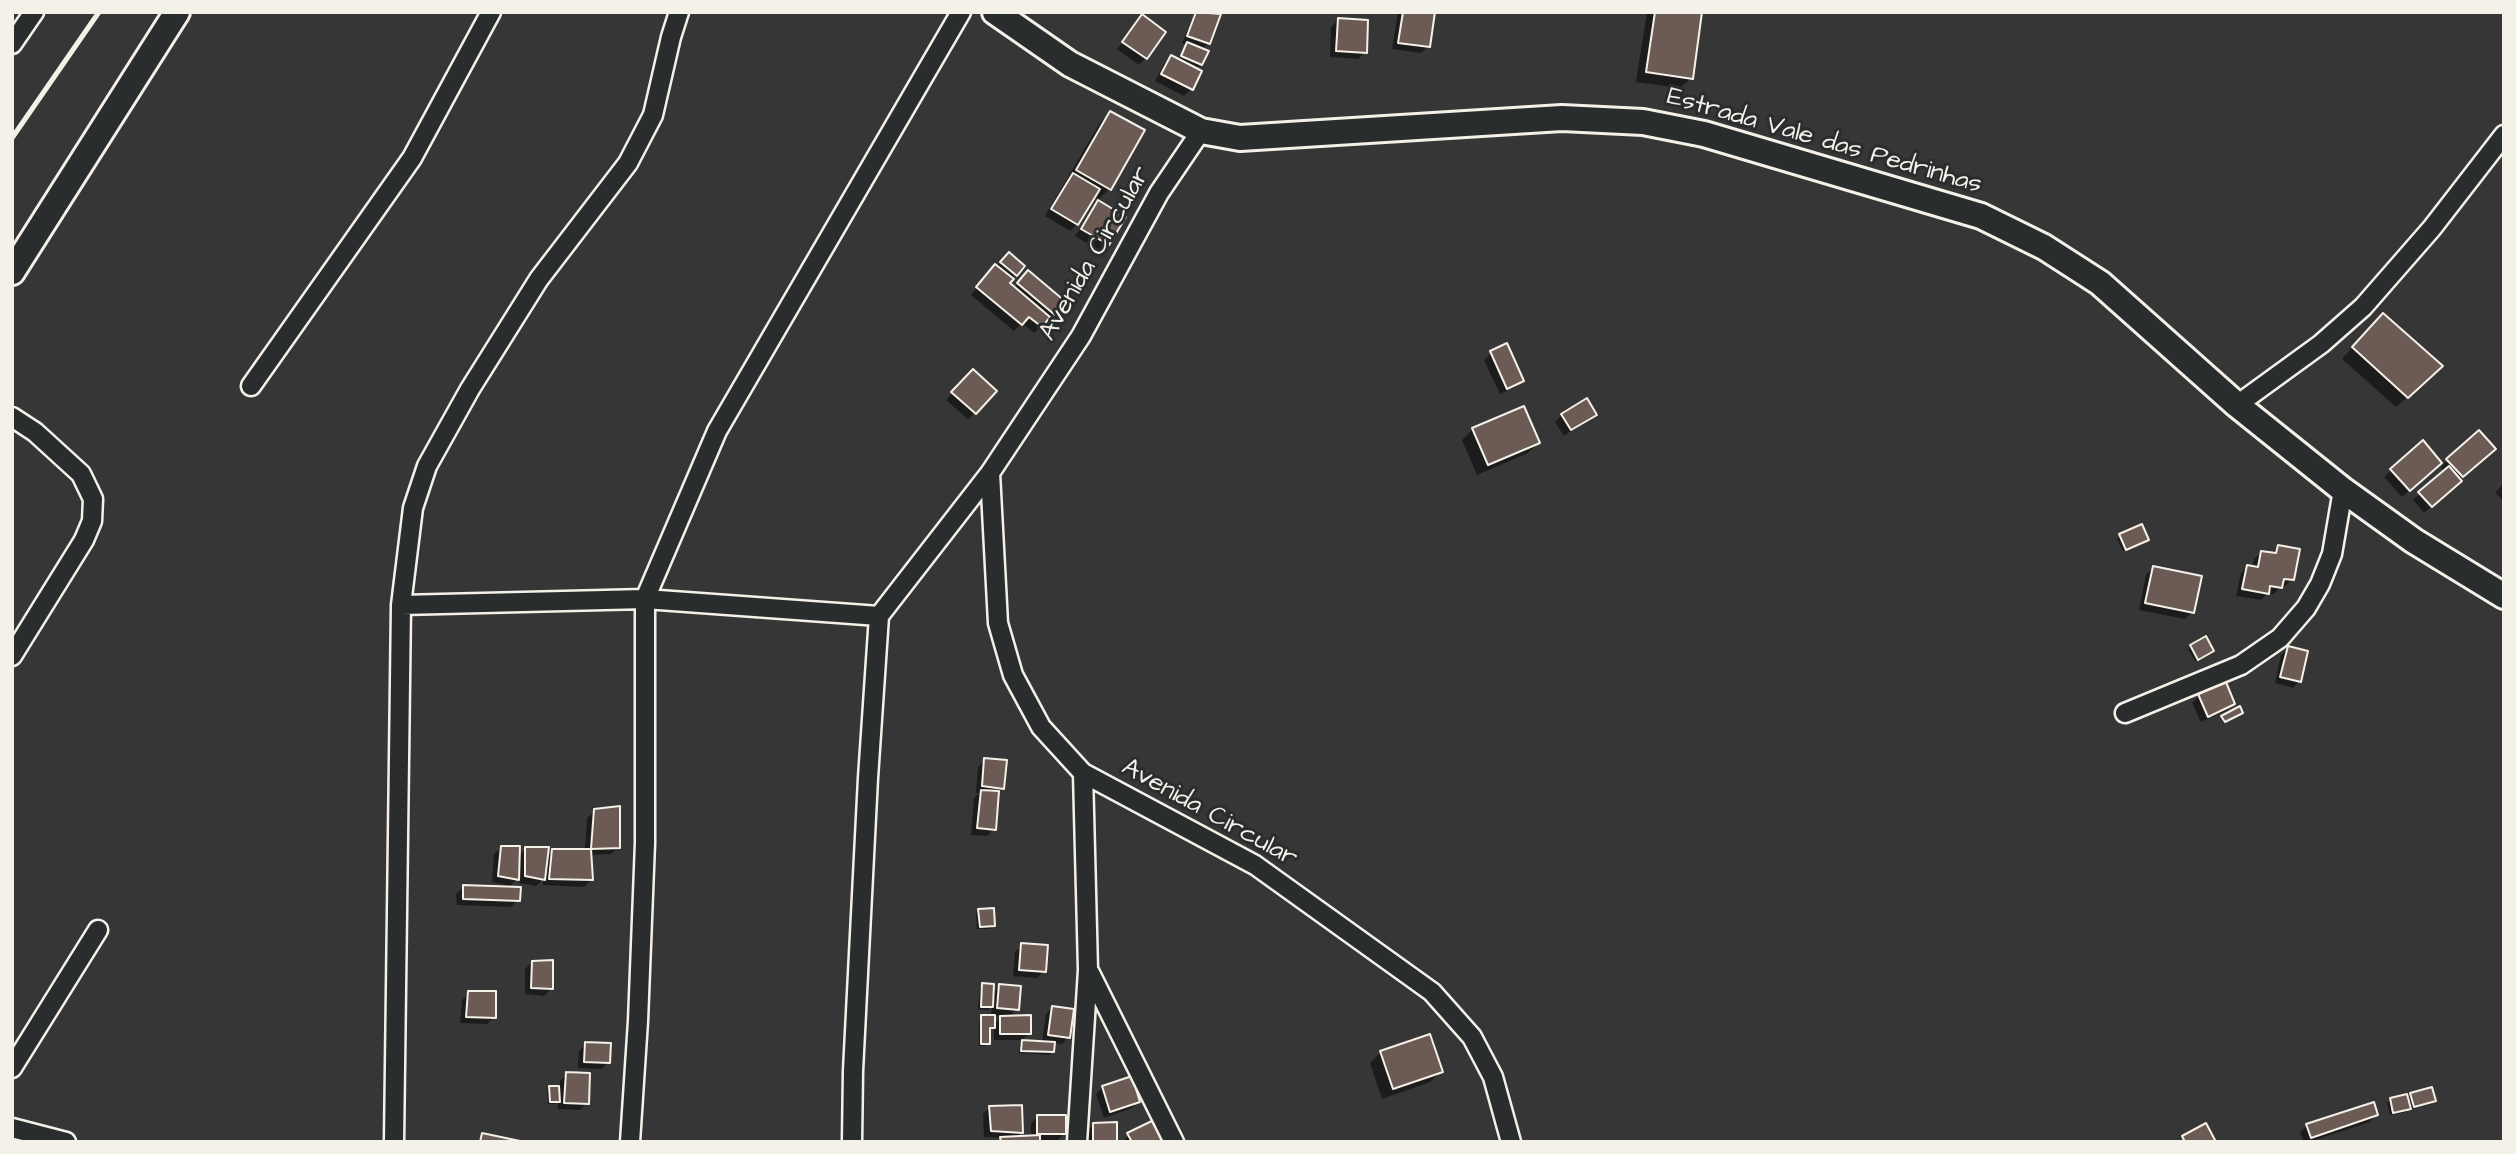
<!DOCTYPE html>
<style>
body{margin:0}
#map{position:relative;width:2516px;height:1154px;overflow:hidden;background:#373636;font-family:"Architects Daughter",sans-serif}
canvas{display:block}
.frame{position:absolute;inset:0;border:14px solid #f4f1e8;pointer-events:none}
</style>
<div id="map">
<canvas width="2516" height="1154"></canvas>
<div class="frame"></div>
</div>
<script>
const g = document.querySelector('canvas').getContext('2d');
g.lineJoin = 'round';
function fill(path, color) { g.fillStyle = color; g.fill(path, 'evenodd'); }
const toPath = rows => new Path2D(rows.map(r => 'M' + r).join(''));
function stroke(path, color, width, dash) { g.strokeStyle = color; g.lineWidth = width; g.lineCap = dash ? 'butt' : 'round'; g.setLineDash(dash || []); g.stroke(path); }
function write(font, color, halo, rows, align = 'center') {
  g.font = font + ' "Architects Daughter",sans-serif'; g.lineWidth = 6; g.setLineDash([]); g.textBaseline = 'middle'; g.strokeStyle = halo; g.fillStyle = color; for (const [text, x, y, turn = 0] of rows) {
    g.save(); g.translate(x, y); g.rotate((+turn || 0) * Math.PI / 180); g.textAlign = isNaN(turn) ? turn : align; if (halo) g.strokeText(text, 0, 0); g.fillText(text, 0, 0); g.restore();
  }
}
fill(toPath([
 [1195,12,1219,15,1208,43,1202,50,1201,64,1198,67,1185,61,1184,64,1200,72,1191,89,1184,96,1155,81,1164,64,1171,57,1178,61,1186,45,1182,43],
 [1398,12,1434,12,1428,46,1421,53,1392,49],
 [1647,12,1701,12,1691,78,1680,88,1636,82],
 [1142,17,1146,58,1139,65,1117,49],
 [1338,20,1365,52,1358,59,1330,57,1331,27],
 [1110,113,1109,189,1099,199,1093,196,1077,224,1070,231,1045,216,1100,123],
 [1099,203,1123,217,1107,244,1100,251,1075,236],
 [1009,255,1023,266,1007,284,1013,289,1022,279,1054,314,1034,333,1022,323,1014,331,971,295,989,273],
 [2372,326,2430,377,2396,407,2342,359],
 [1506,345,1522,380,1515,387,1500,394,1484,360,1491,353],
 [966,378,975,413,968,419,946,400],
 [1595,414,1564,436,1555,422,1562,415],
 [1473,429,1538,443,1528,453,1477,475,1462,440],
 [2487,455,2424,513,2413,500,2445,472,2441,467,2448,460],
 [2391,470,2433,470,2402,497,2384,477],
 [2504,483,2504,499,2503,500,2495,493],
 [2120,536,2147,540,2123,551,2117,539],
 [2278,547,2292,579,2285,586,2281,586,2274,594,2268,593,2261,600,2236,596,2241,573,2248,566,2253,567,2254,559,2261,553,2271,554],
 [2153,568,2192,613,2185,619,2139,610,2146,575],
 [2191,646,2209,654,2195,661,2188,649],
 [2288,648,2299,681,2293,688,2275,683,2281,655],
 [2225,685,2233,704,2226,711,2201,722,2192,703,2199,696],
 [985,760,1003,788,997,793,994,829,987,836,971,835,974,798,979,793,976,793,978,767],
 [595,811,618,847,611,854,590,855,591,880,584,887,543,885,543,879,536,886,519,883,519,877,510,886,492,882,494,854,501,848,518,856,526,849,546,858,553,851,585,851,587,818],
 [463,887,518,900,511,907,457,905,456,894],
 [979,910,993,926,990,929,977,929,976,913],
 [1022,945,1044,971,1037,978,1013,976,1015,952],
 [532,962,551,989,544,996,525,994,525,969],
 [983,985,992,994,1000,986,1017,1009,1009,1017,1029,1033,1022,1040,994,1040,994,1026,989,1030,988,1043,985,1046,979,1046,979,1020,982,1017,991,1017,992,1005,988,1010,978,1009,980,988],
 [993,1015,1003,1016,993,1025],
 [469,993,494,1017,487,1024,460,1023,462,1000],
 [1053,1007,1068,1037,1062,1044,1053,1043,1052,1052,1049,1055,1019,1053,1020,1044,1023,1041,1042,1043,1046,1014],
 [1429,1036,1441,1072,1430,1082,1382,1099,1370,1063,1380,1053],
 [586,1044,608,1062,602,1069,578,1068,579,1051],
 [567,1074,587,1103,580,1110,558,1109,558,1101,555,1104,548,1104,547,1090,550,1087,560,1087,560,1081],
 [1103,1087,1138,1102,1132,1108,1104,1118,1096,1094],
 [2411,1095,2434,1101,2431,1104,2411,1109,2411,1107,2406,1112,2390,1115,2387,1103,2390,1100,2406,1099],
 [990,1107,1021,1132,1015,1138,1031,1138,1031,1123,1038,1117,1064,1133,1058,1140,998,1142,1002,1138,984,1137,983,1114],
 [2376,1115,2370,1122,2309,1142,2304,1142,2300,1132,2307,1126],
 [1094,1124,1115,1142,1087,1142,1087,1131],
 [1129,1135,1166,1142,1122,1142]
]), '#0007');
const building = toPath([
 [1196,12,1221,14,1210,44,1187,36,1196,12],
 [1403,12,1435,12,1430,47,1398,43,1403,12],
 [1655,12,1702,12,1693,79,1646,72,1655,12],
 [1142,14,1166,32,1147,59,1122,42,1142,14],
 [1338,18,1368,20,1367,53,1336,51,1338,18],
 [1187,42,1209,51,1202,65,1181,56,1187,42],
 [1171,55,1202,71,1193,90,1161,74,1171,55],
 [1110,111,1145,130,1111,190,1076,170,1110,111],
 [1073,173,1100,189,1078,225,1051,209,1073,173],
 [1098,200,1126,217,1109,245,1081,229,1098,200],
 [1009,252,1025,266,1017,276,1000,262,1009,252],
 [995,264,1014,279,1010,283,1050,317,1042,327,1029,317,1022,325,976,287,995,264],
 [1028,270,1066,302,1055,315,1017,283,1028,270],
 [2383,313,2443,366,2408,398,2352,347,2383,313],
 [1507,343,1524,381,1507,389,1490,351,1507,343],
 [973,369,997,391,976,414,951,392,973,369],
 [1587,398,1597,415,1571,430,1561,414,1587,398],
 [1524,406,1540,443,1488,465,1472,428,1524,406],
 [2479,430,2496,449,2463,477,2446,459,2479,430],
 [2423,440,2442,463,2410,491,2390,469,2423,440],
 [2449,466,2462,481,2432,507,2418,492,2449,466],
 [2142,524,2149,540,2126,550,2119,534,2142,524],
 [2278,545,2300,549,2294,580,2284,579,2282,588,2270,586,2269,594,2242,589,2247,565,2258,567,2261,551,2276,553,2278,545],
 [2153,566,2202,576,2194,613,2145,603,2153,566],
 [2206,636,2214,651,2198,660,2190,645,2206,636],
 [2288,646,2308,651,2301,682,2280,677,2288,646],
 [2226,682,2235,704,2208,717,2198,694,2226,682],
 [2240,706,2243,713,2225,722,2221,716,2240,706],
 [984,758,1007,760,1004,789,982,786,984,758],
 [981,790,999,791,996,830,977,828,981,790],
 [620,806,620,848,591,849,594,809,620,806],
 [501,846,520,846,519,880,498,876,501,846],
 [525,847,549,847,545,880,525,876,525,847],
 [552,849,591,849,593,880,549,879,552,849],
 [463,885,521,887,520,901,463,899,463,885],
 [994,908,995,926,980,927,978,909,994,908],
 [1021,943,1048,945,1046,972,1019,970,1021,943],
 [553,960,553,989,531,988,532,961,553,960],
 [982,983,994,984,993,1007,981,1007,982,983],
 [999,984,1021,986,1019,1010,997,1008,999,984],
 [468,991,496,991,496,1018,466,1017,468,991],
 [1052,1006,1074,1009,1070,1038,1048,1035,1052,1006],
 [981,1015,995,1015,995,1028,990,1028,990,1044,981,1044,981,1015],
 [1031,1015,1031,1034,1000,1034,1000,1016,1031,1015],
 [1430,1034,1443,1072,1393,1089,1380,1051,1430,1034],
 [1022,1040,1055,1042,1054,1052,1021,1051,1022,1040],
 [585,1042,611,1043,610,1063,584,1062,585,1042],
 [566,1072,590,1073,589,1104,564,1103,566,1072],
 [1132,1076,1140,1102,1110,1112,1102,1086,1132,1076],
 [549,1086,559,1086,560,1102,550,1102,549,1086],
 [2432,1087,2436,1101,2414,1107,2410,1093,2432,1087],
 [2407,1094,2411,1109,2393,1113,2390,1098,2407,1094],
 [2374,1102,2378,1115,2311,1138,2306,1124,2374,1102],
 [1022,1105,1023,1133,991,1131,989,1106,1022,1105],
 [1037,1115,1066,1115,1066,1134,1037,1134,1037,1115],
 [1156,1119,1168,1142,1132,1142,1127,1133,1156,1119],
 [1117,1122,1117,1142,1093,1142,1093,1123,1117,1122],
 [2206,1123,2216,1142,2185,1142,2182,1136,2206,1123],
 [482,1133,520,1141,520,1142,480,1142,482,1133],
 [1040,1135,1040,1142,1001,1142,1000,1137,1040,1135]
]);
fill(building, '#6c5b55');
stroke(building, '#f4f1e8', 2);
const street = toPath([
 [12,44,34,12],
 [251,386,412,158,491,12],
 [2237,405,2321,344,2363,307,2432,228,2504,135],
 [12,417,35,432,81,474,93,499,92,521,84,540,12,656],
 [990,473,998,623,1013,675,1041,727,1083,773,1255,865,1432,992,1472,1037,1493,1077,1511,1142],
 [401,605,645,599,879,616],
 [2125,713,2241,665,2280,638,2306,608,2320,584,2332,554,2343,490],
 [1090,973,1174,1142],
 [12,1068,98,930],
 [12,1128,66,1142],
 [394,1142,401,605,413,508,427,466,470,389,539,279,628,163,653,115,671,37,679,12],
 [630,1142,638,1021,645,843,645,599,717,431,961,12],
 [852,1142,853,1071,868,778,879,616,990,473,1081,336,1159,193,1201,131],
 [1077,1142,1088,970,1083,773]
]);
const secondary = toPath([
 [995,12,1070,64,1201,131,1240,138,1562,118,1643,122,1704,134,1981,216,2044,247,2100,283,2237,405,2343,490,2414,541,2504,596],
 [12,272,177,12]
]);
stroke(street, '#f4f1e8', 23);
stroke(secondary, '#f4f1e8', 30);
stroke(street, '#2a2d2e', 18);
stroke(secondary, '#2a2d2e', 24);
stroke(toPath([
 [12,138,99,12]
]), '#f4f1e8', 5);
write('26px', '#f4f1e8', '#2a2d2e', [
 ["Estrada Vale das Pedrinhas",1824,142,16],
 ["Avenida Circular",1096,254,-60],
 ["Avenida Circular",1209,814,29]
]);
</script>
